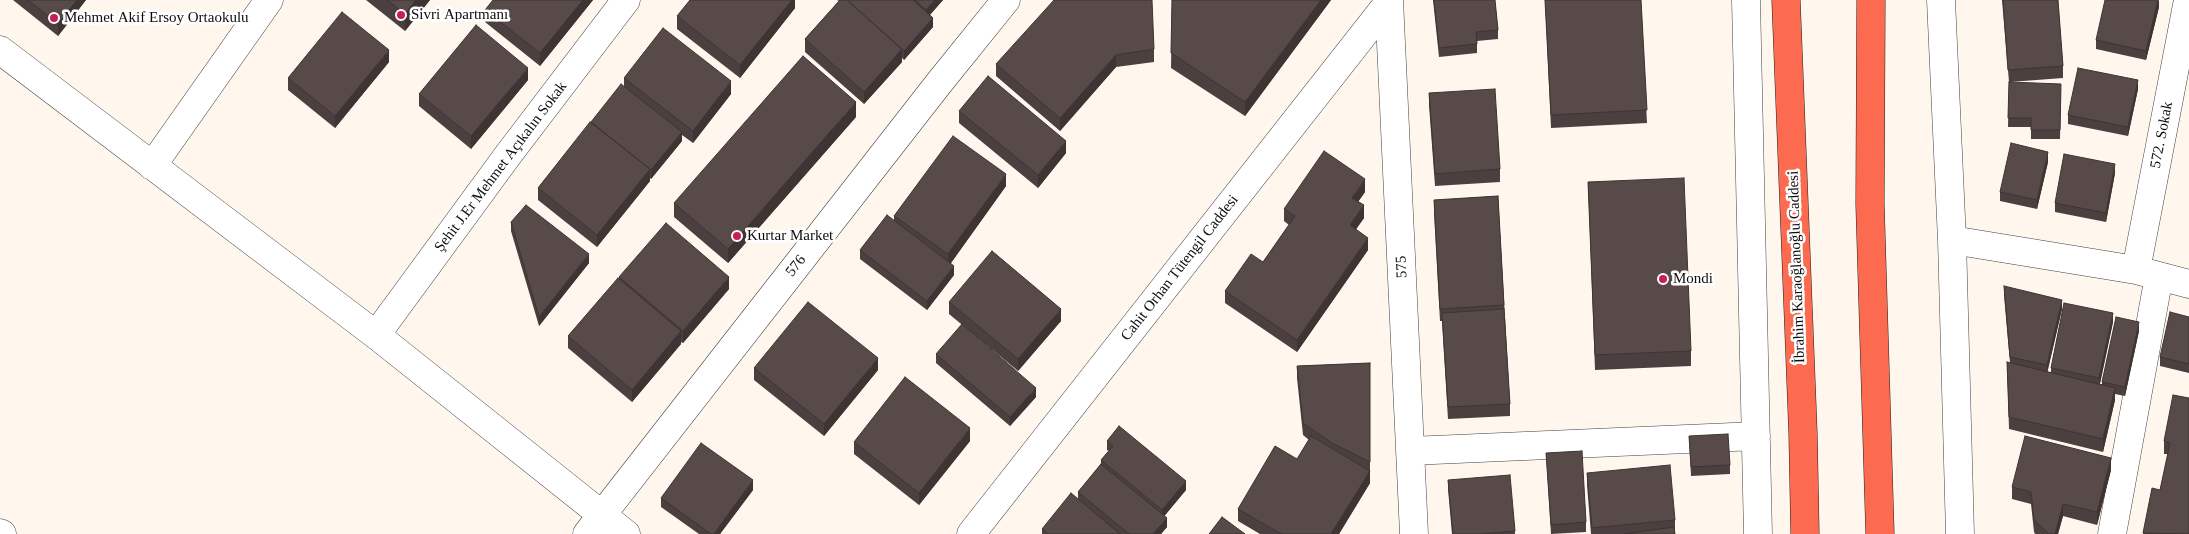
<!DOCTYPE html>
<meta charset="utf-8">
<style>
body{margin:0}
canvas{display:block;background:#fff7ee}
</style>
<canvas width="2189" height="534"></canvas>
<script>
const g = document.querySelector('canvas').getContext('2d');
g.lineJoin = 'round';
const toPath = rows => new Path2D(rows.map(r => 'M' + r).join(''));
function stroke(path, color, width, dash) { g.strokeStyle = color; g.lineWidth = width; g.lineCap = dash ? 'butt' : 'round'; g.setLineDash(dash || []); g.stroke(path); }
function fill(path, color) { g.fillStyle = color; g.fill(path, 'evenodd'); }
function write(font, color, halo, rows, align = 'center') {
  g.font = font + ' "Times New Roman",serif'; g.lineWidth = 5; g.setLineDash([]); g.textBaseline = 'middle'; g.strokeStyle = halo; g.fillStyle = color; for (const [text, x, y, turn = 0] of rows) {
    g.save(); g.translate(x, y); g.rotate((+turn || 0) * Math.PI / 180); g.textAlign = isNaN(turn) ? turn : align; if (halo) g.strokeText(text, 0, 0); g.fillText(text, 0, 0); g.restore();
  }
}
const minor = toPath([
 [1389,0,1414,534],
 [1746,0,1758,534],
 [1941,0,1952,240,1960,534],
 [0,50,376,335,626,534],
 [152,166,269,0],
 [1952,240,2136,270,2189,284],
 [2136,270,2188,0],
 [376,335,508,155,626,0],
 [1410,451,1756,436],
 [0,533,2,534],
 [587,534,939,83,1006,0],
 [971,534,1389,2],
 [2112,534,2159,276]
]);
const highway = toPath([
 [1786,0,1803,433,1805,534],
 [1871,0,1870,204,1880,534]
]);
stroke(minor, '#404040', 29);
stroke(highway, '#1e1e1e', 29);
stroke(minor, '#fff', 28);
stroke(highway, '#fc6a4f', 28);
fill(toPath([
 [13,0,86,0,58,36],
 [366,0,430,0,405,31],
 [593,0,540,66,485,22,485,10],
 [795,0,795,8,740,78,677,29,677,16],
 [837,0,943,0,930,15,933,27,904,60,902,58,902,62,864,104,805,52,805,39,839,1],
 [1172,0,1331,0,1245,116,1171,68],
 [1433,0,1495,0,1498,30,1498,39,1477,41,1477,53,1439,57],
 [1545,0,1641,0,1647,123,1551,128],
 [2002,0,2058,0,2063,66,2063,78,2010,82,2061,93,2060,139,2031,139,2031,127,2008,127,2009,82],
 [2159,0,2159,7,2146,60,2096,49,2096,40],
 [1154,49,1154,62,1116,67,1060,131,996,76,996,64],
 [389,62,335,128,288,90,288,78],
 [624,78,731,94,693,143,682,135,682,141,651,179,650,178,650,181,597,247,538,200,538,188,591,123,624,87],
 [528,80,471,149,419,106,419,94],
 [2138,89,2128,136,2068,124,2068,115],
 [1429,93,1500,169,1500,182,1435,186,1429,105],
 [959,111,1066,153,1038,188,959,123],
 [856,117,728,263,674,217,674,203],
 [2048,162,2037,209,2000,201,2000,192],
 [2115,173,2106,222,2055,212,2055,203],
 [1588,182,1691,351,1691,366,1595,370],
 [1006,186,951,263,954,275,927,310,860,259,860,250,894,221,894,216],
 [1365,192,1358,202,1364,218,1356,229,1368,250,1297,352,1225,303,1225,291,1263,262,1289,225,1284,221,1284,209],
 [1498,196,1510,404,1510,416,1448,419,1442,321,1440,321,1434,213,1434,200],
 [511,222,589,263,539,326,511,231],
 [619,277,729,289,683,343,681,342,681,344,632,402,568,348,568,336,619,279],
 [2004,286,2062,309,2047,372,2051,372,2051,368,2113,322,2100,384,2102,384,2102,382,2139,331,2125,396,2115,394,2115,400,2103,452,2009,429,2007,362,2010,363,2004,295],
 [949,302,1061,321,1018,371,949,314],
 [2189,317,2189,373,2160,366,2160,357],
 [936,354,1036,397,1010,426,936,363],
 [1370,363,1370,483,1339,534,1260,534,1238,521,1238,509,1297,459,1309,440,1303,435,1297,378,1297,366],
 [754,368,878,370,824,436,754,380],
 [2189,398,2189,534,2143,534,2160,490,2168,454,2164,454,2164,441],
 [1689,436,1730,465,1730,474,1691,476],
 [970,441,919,505,854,454,854,442],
 [1107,441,1186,490,1164,516,1167,527,1161,534,1042,534,1042,529,1078,499,1078,492,1101,464,1101,460,1109,451,1107,450],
 [1546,453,1586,522,1586,532,1551,534],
 [2111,470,2097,525,2063,516,2058,534,2035,534,2034,532,2031,504,2012,499,2012,487],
 [1587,473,1675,520,1675,534,1591,534,1587,485],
 [1448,480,1515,531,1515,534,1452,534,1448,489],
 [753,490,720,534,699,534,661,507,661,498]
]), '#4b403f');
fill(toPath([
 [77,0,86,0,58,36,58,24],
 [416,0,430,0,405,31,405,14],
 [583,0,593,0,540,66,540,53],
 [792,0,795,0,795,8,740,78,740,65],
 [935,0,943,0,926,19,926,10],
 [1321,0,1331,0,1245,116,1245,102],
 [2158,0,2159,7,2146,60,2146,51],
 [933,18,933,27,904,60,904,51],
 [902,49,902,62,864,104,864,92],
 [389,50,389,62,335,128,335,116],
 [1116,55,1116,67,1060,131,1060,118],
 [528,68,528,80,471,149,471,136],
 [2138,80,2138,89,2128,136,2128,127],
 [731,81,731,94,693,143,693,131],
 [856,102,856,117,728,263,728,249],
 [682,132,682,141,651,179,651,170],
 [1066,141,1066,153,1038,188,1038,175],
 [2048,152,2048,162,2037,209,2037,200],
 [2115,164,2115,173,2106,222,2106,213],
 [650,169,650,181,597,247,597,235],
 [1006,174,1006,186,948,267,948,254],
 [1365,179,1365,192,1352,210,1352,198],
 [1364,205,1364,218,1350,238,1350,225],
 [1368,238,1368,250,1297,352,1297,340],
 [589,254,589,263,539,326,539,317],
 [954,266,954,275,927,310,927,301],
 [729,277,729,289,683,343,683,331],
 [2062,300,2062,309,2047,374,2047,365],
 [1061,309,1061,321,1018,371,1018,359],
 [2113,313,2113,322,2099,387,2099,378],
 [2139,322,2139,331,2125,396,2125,387],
 [681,331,681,344,632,402,632,390],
 [878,358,878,370,824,436,824,424],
 [1036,388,1036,397,1010,426,1010,417],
 [2115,388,2115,400,2103,452,2103,439],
 [970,428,970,441,919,505,919,493],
 [2111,458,2111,470,2097,525,2097,512],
 [1370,471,1370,483,1339,534,1331,534],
 [753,480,753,490,720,534,714,534],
 [1186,481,1186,490,1162,519,1162,510],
 [2063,504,2063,516,2058,534,2055,534],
 [1167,518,1167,527,1161,534,1153,534]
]), '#3d3433');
const building = toPath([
 [28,0,77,0,58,24,28,0],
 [387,0,416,0,405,14,387,0],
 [493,0,583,0,540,53,485,10,493,0],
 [690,0,792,0,740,65,677,16,690,0],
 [840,0,847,0,902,49,864,92,805,39,840,0],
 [847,0,913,0,933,18,904,51,847,0],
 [915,0,935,0,926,10,915,0],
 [1054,0,1152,0,1154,49,1116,55,1060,118,996,64,1054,0],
 [1172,0,1321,0,1245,102,1171,53,1172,0],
 [1434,0,1495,0,1498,30,1476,32,1477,44,1439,48,1434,0],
 [1545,0,1641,0,1647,110,1551,115,1545,0],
 [2003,0,2058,0,2063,66,2008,70,2003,0],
 [2105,0,2158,0,2146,51,2096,40,2105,0],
 [342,12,389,50,335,116,288,78,342,12],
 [476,25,528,68,471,136,419,94,476,25],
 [663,28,731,81,693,131,624,78,663,28],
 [803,56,856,102,728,249,674,203,803,56],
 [2078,68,2138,80,2128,127,2068,115,2078,68],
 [988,76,1066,141,1038,175,959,111,988,76],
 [2009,82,2061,84,2060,130,2031,130,2031,118,2008,118,2009,82],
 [621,84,682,132,651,170,591,122,621,84],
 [1495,89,1500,169,1435,174,1429,93,1495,89],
 [590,122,650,169,597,235,538,188,590,122],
 [953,136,1006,174,948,254,894,216,953,136],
 [2011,143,2048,152,2037,200,2000,192,2011,143],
 [1324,151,1365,179,1352,198,1364,205,1350,225,1368,238,1297,340,1225,291,1251,254,1263,262,1295,216,1284,209,1324,151],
 [2064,154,2115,164,2106,213,2055,203,2064,154],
 [1684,178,1691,351,1595,355,1588,182,1684,178],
 [1498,196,1504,305,1440,309,1434,200,1498,196],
 [526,205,589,254,539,317,511,222,526,205],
 [887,215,954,266,927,301,860,250,887,215],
 [666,223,729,277,683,331,619,277,666,223],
 [992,251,1061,309,1018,359,949,302,992,251],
 [618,278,681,331,632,390,568,336,618,278],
 [2004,286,2062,300,2047,365,2010,357,2004,286],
 [808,302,878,358,824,424,754,368,808,302],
 [2064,303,2113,313,2099,378,2051,368,2064,303],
 [1504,309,1510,404,1448,407,1442,313,1504,309],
 [2170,312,2189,317,2189,364,2160,357,2170,312],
 [2116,317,2139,322,2125,387,2102,382,2116,317],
 [962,324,1036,388,1010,417,936,354,962,324],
 [2007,362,2115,388,2103,439,2009,417,2007,362],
 [1370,363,1370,462,1332,443,1303,423,1297,366,1370,363],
 [905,377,970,428,919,493,854,442,905,377],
 [2173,395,2189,398,2189,534,2143,533,2152,488,2160,490,2170,443,2164,441,2173,395],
 [1119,426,1186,481,1162,510,1101,460,1113,446,1107,441,1119,426],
 [1728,434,1730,465,1691,467,1689,436,1728,434],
 [1311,436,1370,471,1331,534,1281,534,1238,509,1275,446,1297,459,1311,436],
 [2025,436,2111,458,2097,512,2063,504,2055,534,2049,534,2034,520,2031,492,2012,487,2025,436],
 [701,443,753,480,714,534,711,534,661,498,701,443],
 [1582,451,1586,522,1551,525,1546,453,1582,451],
 [1101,464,1167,518,1153,534,1129,534,1078,492,1101,464],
 [1670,465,1675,520,1592,528,1587,473,1670,465],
 [1510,475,1515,531,1481,534,1453,534,1448,480,1510,475],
 [1071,493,1120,534,1048,534,1042,529,1071,493],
 [1222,517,1245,534,1209,534,1222,517],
 [1674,527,1675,534,1624,534,1674,527]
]);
fill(building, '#574a49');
stroke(building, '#3d3433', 1);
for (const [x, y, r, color] of [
 [401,15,5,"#c51e58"],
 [54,18,5,"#c51e58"],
 [737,236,5,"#c51e58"],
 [1663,279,5,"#c51e58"]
]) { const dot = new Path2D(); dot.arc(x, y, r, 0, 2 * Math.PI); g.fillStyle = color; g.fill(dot); stroke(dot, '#fff', 2); }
write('15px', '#0d0d0d', '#fff', [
 ["Sivri Apartmanı",411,15],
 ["Mehmet Akif Ersoy Ortaokulu",64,18],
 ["Kurtar Market",747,236],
 ["Mondi",1673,279]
], 'left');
write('15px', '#0d0d0d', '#fff', [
 ["572. Sokak",2162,135,-79],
 ["Şehit J.Er Mehmet Açıkalın Sokak",501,167,-53],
 ["576",796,266,-52],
 ["575",1402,267,-93],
 ["İbrahim Karaoğlanoğlu Caddesi",1797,267,-92],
 ["Cahit Orhan Tütengil Caddesi",1180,268,-52]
]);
</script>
